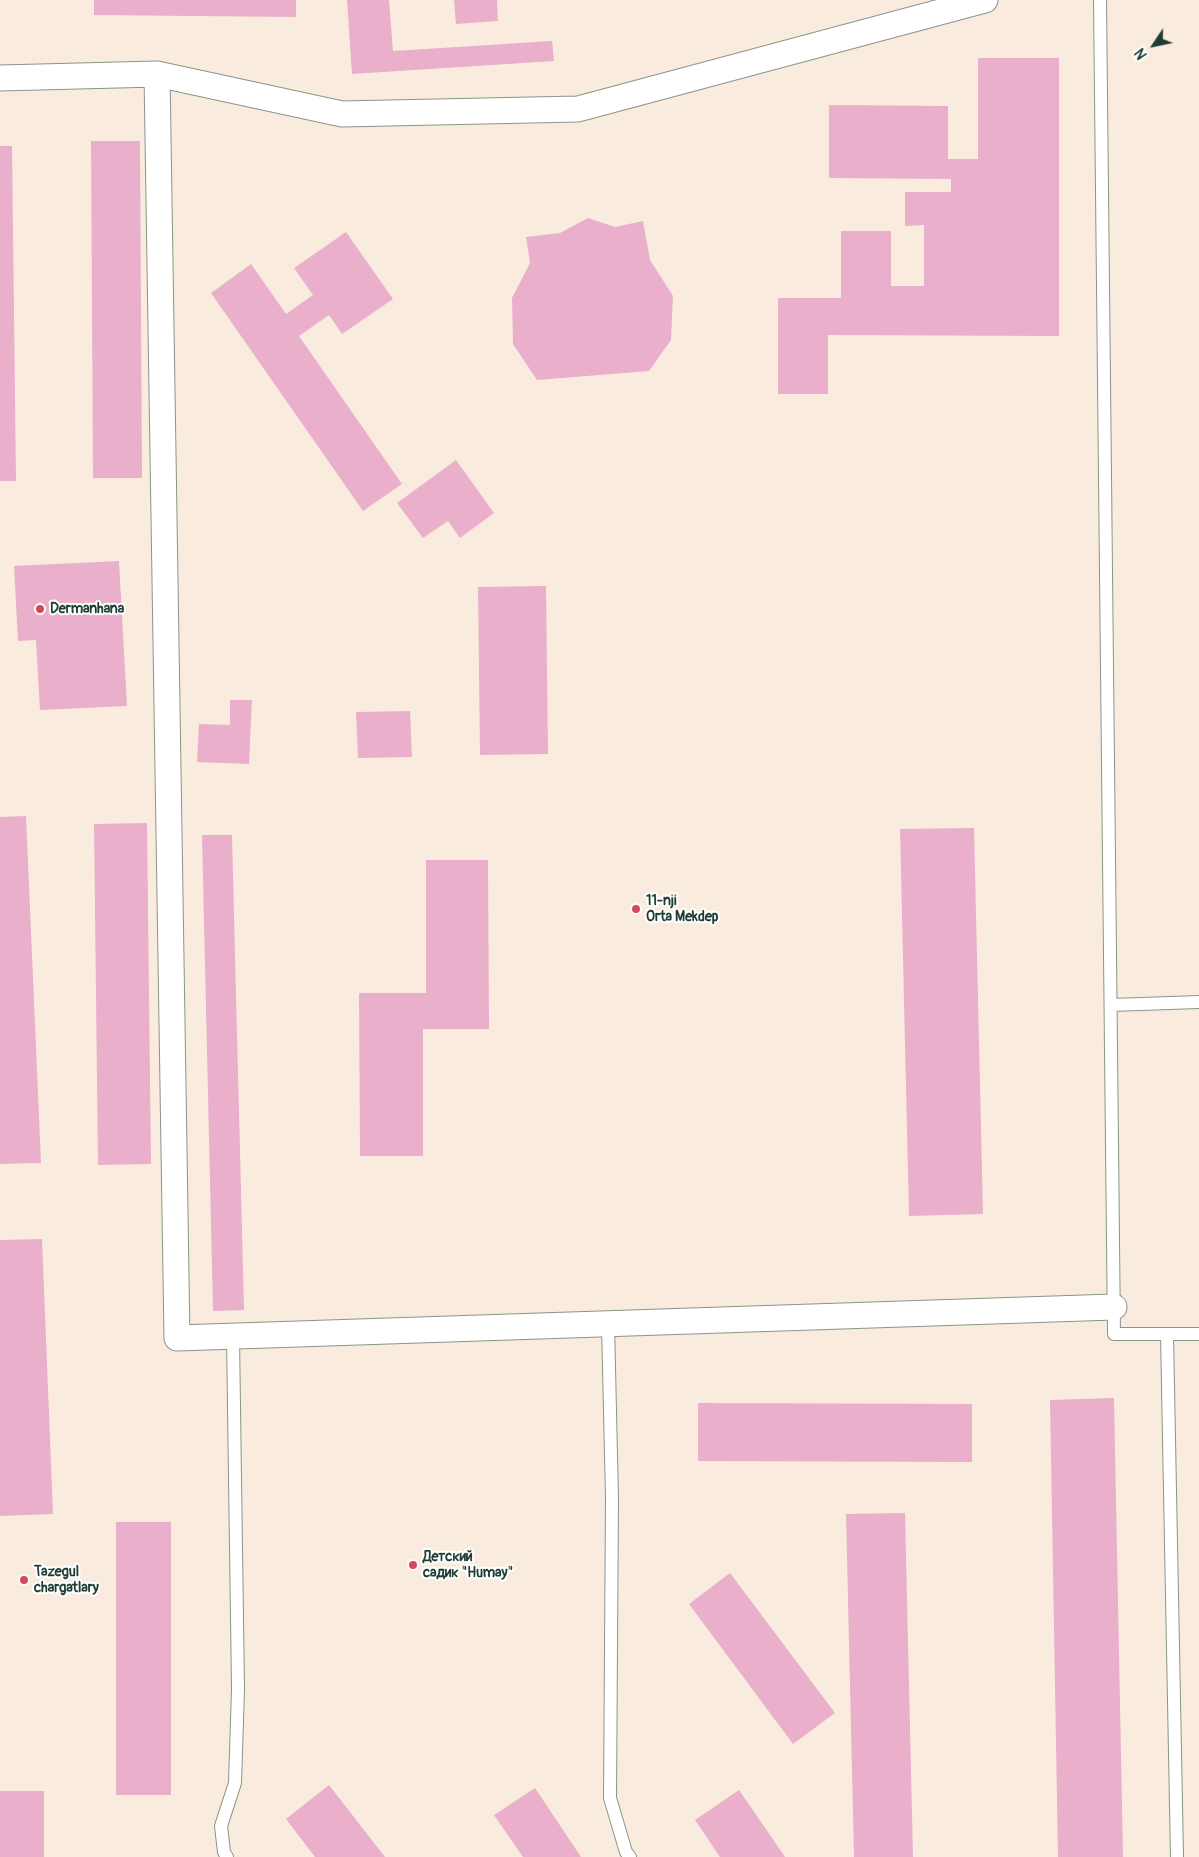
<!DOCTYPE html>
<meta charset="utf-8">
<style>
body{margin:0}
#map{position:relative;width:1199px;height:1857px;overflow:hidden;background:#f9ecde;font-family:Pangolin,sans-serif}
canvas{display:block}
.north{position:absolute;left:1129px;top:20px;width:50px;height:50px;-webkit-text-stroke:4px #fff;paint-order:stroke;rotate:236deg;font-size:14px;font-weight:700;line-height:20px;text-align:center;color:#1f3d34}
.north::after{content:'';display:block;margin:auto;width:18px;height:22px;background:#1f3d34;clip-path:polygon(50% 0,100% 100%,50% 72%,0 100%)}
</style>
<div id="map">
<canvas width="1199" height="1857"></canvas>
<div class="north">N</div>
</div>
<script>
const g = document.querySelector('canvas').getContext('2d');
g.lineJoin = 'round';
function fill(path, color) { g.fillStyle = color; g.fill(path, 'evenodd'); }
const toPath = rows => new Path2D(rows.map(r => 'M' + r).join(''));
function stroke(path, color, width, dash) { g.strokeStyle = color; g.lineWidth = width; g.lineCap = dash ? 'butt' : 'round'; g.setLineDash(dash || []); g.stroke(path); }
function write(font, color, halo, rows, align = 'center') {
  g.font = font + ' Pangolin,sans-serif'; g.lineWidth = 4; g.setLineDash([]); g.textBaseline = 'middle'; g.strokeStyle = halo; g.fillStyle = color; for (const [text, x, y, turn = 0] of rows) {
    g.save(); g.translate(x, y); g.rotate((+turn || 0) * Math.PI / 180); g.textAlign = isNaN(turn) ? turn : align; if (halo) g.strokeText(text, 0, 0); g.fillText(text, 0, 0); g.restore();
  }
}
fill(toPath([
 [94,0,296,0,296,17,94,15],
 [347,0,389,0,393,51,552,41,554,61,352,74],
 [454,0,497,0,498,21,456,24],
 [978,58,1059,58,1059,336,828,335,828,394,778,394,778,298,841,298,841,231,891,231,891,286,924,286,924,225,905,226,905,192,951,192,951,179,829,178,829,105,948,106,948,159,978,159],
 [91,141,140,141,142,478,93,478],
 [0,146,12,146,16,481,0,481],
 [588,218,615,227,643,221,650,260,673,296,671,340,649,371,537,380,513,344,512,298,530,263,526,237,560,233],
 [346,232,393,299,342,334,329,315,299,336,402,484,363,511,211,293,251,264,286,314,313,295,294,268],
 [456,460,494,513,460,538,448,521,423,538,397,503],
 [119,561,127,706,40,710,36,640,18,641,14,566],
 [546,586,548,754,480,755,478,587],
 [230,700,252,700,249,764,197,762,199,724,230,725],
 [410,711,412,757,358,758,356,712],
 [26,816,41,1163,0,1164,0,817],
 [147,823,151,1164,98,1165,94,824],
 [974,828,983,1214,909,1216,900,829],
 [202,835,232,835,244,1310,213,1311],
 [426,860,488,860,489,1029,423,1029,423,1156,360,1156,359,993,426,993],
 [42,1239,53,1514,0,1516,0,1240],
 [1114,1398,1123,1857,1058,1857,1050,1400],
 [698,1403,972,1404,972,1462,698,1461],
 [905,1513,913,1857,854,1857,846,1514],
 [116,1522,171,1522,171,1795,116,1795],
 [730,1573,835,1713,793,1744,689,1604],
 [329,1785,385,1857,315,1857,286,1819],
 [535,1788,581,1857,523,1857,494,1815],
 [739,1790,785,1857,720,1857,695,1820],
 [0,1791,44,1791,44,1857,0,1857]
]), '#e9afcb');
const service = toPath([
 [1100,0,1114,1334,1199,1334],
 [1111,1005,1199,1002],
 [608,1324,612,1498,610,1798,626,1852,630,1857],
 [1167,1334,1177,1857],
 [227,1857,224,1852,221,1826,235,1783,238,1689,233,1336]
]);
const minor = toPath([
 [157,74,177,1338,1114,1307],
 [0,78,157,74,342,114,578,109,985,0]
]);
stroke(service, '#8c9489', 14);
stroke(minor, '#8c9489', 27);
stroke(service, '#fff', 12);
stroke(minor, '#fff', 25);
for (const [x, y, r, color] of [
 [40,609,5,"#d1495b"],
 [636,909,5,"#d1495b"],
 [413,1565,5,"#d1495b"],
 [24,1580,5,"#d1495b"]
]) { const dot = new Path2D(); dot.arc(x, y, r, 0, 2 * Math.PI); g.fillStyle = color; g.fill(dot); stroke(dot, '#fff', 2); }
write('bold 14px', '#1f3d34', '#fff', [
 ["Dermanhana",50,609],
 ["11-nji",646,901],
 ["Orta Mekdep",646,917],
 ["Детский",423,1557],
 ["садик \"Humay\"",423,1573],
 ["Tazegul",34,1572],
 ["chargatlary",34,1588]
], 'left');
</script>
